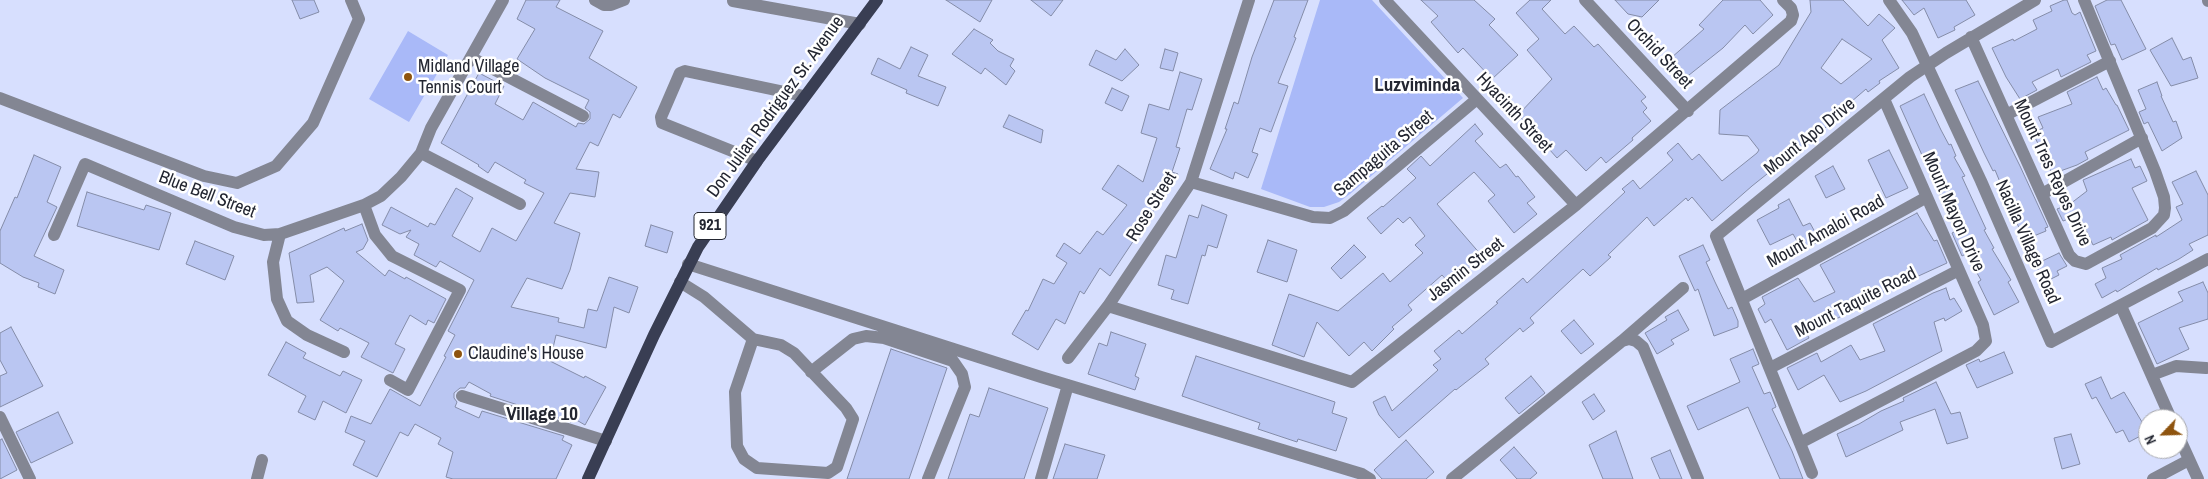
<!DOCTYPE html>
<style>
body{margin:0}
#map{position:relative;width:2208px;height:479px;overflow:hidden;background:#d7dffe;font-family:"Archivo Narrow",sans-serif}
canvas{display:block}
.north{position:absolute;left:2138px;top:409px;width:50px;height:50px;box-sizing:border-box;background:#fff;border:1px solid #a7a8ad;border-radius:50%;rotate:246deg;font-size:14px;font-weight:700;line-height:20px;text-align:center;color:#232631}
.north::after{content:'';display:block;margin:auto;width:18px;height:22px;background:#8e540f;clip-path:polygon(50% 0,100% 100%,50% 72%,0 100%)}
</style>
<div id="map">
<canvas width="2208" height="479"></canvas>
<div class="north">N</div>
</div>
<script>
const g = document.querySelector('canvas').getContext('2d');
g.lineJoin = 'round';
function fill(path, color) { g.fillStyle = color; g.fill(path, 'evenodd'); }
const toPath = rows => new Path2D(rows.map(r => 'M' + r).join(''));
function stroke(path, color, width, dash) { g.strokeStyle = color; g.lineWidth = width; g.lineCap = dash ? 'butt' : 'round'; g.setLineDash(dash || []); g.stroke(path); }
function write(font, color, halo, rows, align = 'center') {
  g.font = font + ' "Archivo Narrow",sans-serif'; g.lineWidth = 5; g.setLineDash([]); g.textBaseline = 'middle'; g.strokeStyle = halo; g.fillStyle = color; for (const [text, x, y, turn = 0] of rows) {
    g.save(); g.translate(x, y); g.rotate((+turn || 0) * Math.PI / 180); g.textAlign = isNaN(turn) ? turn : align; if (halo) g.strokeText(text, 0, 0); g.fillText(text, 0, 0); g.restore();
  }
}
fill(toPath([
 [1320,0,1372,0,1463,98,1350,194,1339,202,1324,207,1310,207,1261,189],
 [408,31,448,55,409,122,369,99]
]), '#a9b9f8');
const building = toPath([
 [292,0,314,0,319,12,300,19,292,0],
 [526,0,560,0,556,7,603,31,589,58,637,87,620,118,613,114,598,146,590,142,576,169,599,172,595,197,570,193,554,223,580,233,570,270,562,289,527,278,511,307,559,318,558,322,584,328,588,309,597,311,609,277,638,287,629,313,614,307,606,348,556,335,550,361,584,378,585,376,606,387,585,425,573,418,571,422,490,396,491,394,469,382,465,388,460,388,454,393,454,398,457,402,455,407,479,418,482,411,564,436,562,440,572,445,556,479,453,479,446,477,453,452,438,444,441,438,415,424,408,436,400,432,377,477,353,465,365,441,345,432,351,416,371,424,390,389,420,406,446,357,444,356,455,335,448,331,474,280,440,261,436,267,414,255,419,244,406,237,411,230,400,234,382,225,391,207,428,227,430,223,435,225,456,188,473,198,452,236,480,252,492,228,516,241,544,193,524,183,526,180,495,162,488,173,478,166,479,165,441,143,479,73,504,86,495,104,523,120,533,102,576,127,578,123,584,124,590,119,590,112,585,108,589,100,545,78,517,59,535,29,517,19,526,0],
 [946,0,992,0,980,22,946,0],
 [1031,0,1063,0,1051,16,1031,0],
 [1274,0,1308,0,1294,37,1296,38,1278,83,1288,86,1271,132,1260,128,1252,152,1258,154,1248,178,1235,172,1233,179,1210,169,1227,129,1225,129,1234,102,1238,104,1252,57,1274,0],
 [1421,0,1474,0,1495,19,1489,25,1518,55,1492,79,1463,48,1458,53,1431,22,1438,16,1421,0],
 [1530,0,1551,0,1542,9,1565,34,1574,26,1594,47,1598,44,1646,97,1641,101,1647,108,1643,112,1651,121,1632,138,1633,140,1606,163,1601,157,1586,171,1566,150,1557,158,1549,149,1551,147,1518,115,1552,79,1527,50,1539,39,1516,13,1530,0],
 [1615,0,1659,0,1642,17,1628,14,1615,0],
 [1723,0,1760,0,1773,15,1753,34,1745,25,1723,48,1679,83,1663,65,1704,29,1699,25,1723,0],
 [1810,0,1843,0,1868,26,1879,14,1895,28,1882,40,1899,68,1879,81,1880,83,1868,92,1866,89,1836,115,1837,118,1773,171,1772,170,1752,186,1712,221,1692,197,1688,201,1686,198,1654,226,1647,217,1608,255,1611,257,1590,276,1583,269,1530,318,1534,323,1523,332,1520,328,1485,359,1489,364,1456,390,1455,389,1399,438,1379,415,1373,402,1385,396,1392,411,1438,370,1433,365,1441,359,1434,351,1459,330,1462,334,1498,303,1496,302,1523,278,1527,283,1625,192,1622,189,1633,180,1640,189,1673,160,1667,153,1678,143,1692,160,1699,154,1722,181,1757,153,1759,150,1748,136,1719,134,1720,110,1779,65,1811,12,1810,0],
 [1842,39,1872,59,1841,84,1821,68,1842,39],
 [1902,0,1966,0,1975,15,1954,27,1955,30,1938,38,1924,8,1914,15,1902,0],
 [2064,0,2067,0,2072,13,2075,15,2080,12,2096,51,2087,55,2091,62,2061,77,2058,69,2032,82,2037,90,2020,99,2006,77,1992,48,2013,39,2014,41,2037,29,2033,20,2052,11,2050,6,2064,0],
 [2107,0,2121,0,2146,49,2122,60,2115,44,2111,45,2095,6,2107,0],
 [974,29,993,40,990,43,998,51,1014,59,1010,66,1015,71,1006,85,985,68,981,74,952,54,974,29],
 [2172,38,2183,60,2191,57,2198,78,2171,86,2150,50,2172,38],
 [911,47,928,55,918,76,946,87,938,106,906,93,907,90,871,74,878,58,900,69,911,47],
 [1125,49,1139,65,1122,81,1089,65,1096,50,1116,60,1125,49],
 [1165,49,1178,53,1173,71,1160,68,1165,49],
 [1180,72,1202,79,1192,110,1187,109,1176,147,1180,148,1172,172,1178,174,1110,276,1100,268,1084,294,1080,291,1065,324,1056,319,1038,350,1012,334,1026,310,1028,311,1043,279,1054,284,1067,263,1056,256,1064,243,1080,254,1097,231,1103,235,1127,205,1102,189,1118,165,1143,182,1157,138,1141,133,1149,104,1169,110,1180,72],
 [2097,77,2103,90,2106,88,2116,105,2117,105,2129,130,2085,152,2088,159,2077,165,2052,174,2033,133,2043,128,2038,117,2072,104,2067,92,2097,77],
 [1978,81,2020,166,2048,227,2045,228,2046,231,2024,240,1995,170,1993,171,1984,153,1955,90,1978,81],
 [2157,82,2162,96,2161,96,2173,122,2176,121,2182,138,2162,151,2148,122,2144,124,2139,112,2146,109,2138,90,2157,82],
 [1112,88,1129,96,1122,111,1105,103,1112,88],
 [1924,94,1941,130,1949,145,1951,144,1956,156,1954,157,1965,176,1962,177,1986,229,1984,230,1994,248,1992,249,2011,280,2008,282,2019,302,1994,315,1978,282,1981,280,1966,254,1962,256,1952,233,1956,231,1900,106,1924,94],
 [1009,115,1043,130,1041,143,1003,127,1009,115],
 [1475,124,1483,134,1475,141,1500,168,1506,164,1516,177,1518,176,1535,197,1527,203,1537,214,1514,233,1488,201,1495,195,1474,172,1437,204,1482,256,1450,284,1442,275,1408,305,1412,310,1392,327,1394,329,1372,351,1364,342,1349,356,1317,322,1304,357,1272,345,1289,294,1338,311,1383,273,1390,282,1423,253,1415,245,1425,236,1410,217,1403,223,1398,218,1381,234,1367,218,1382,206,1383,207,1416,178,1407,169,1421,156,1430,166,1475,124],
 [1889,150,1908,188,1886,198,1868,160,1889,150],
 [34,155,61,167,47,202,57,207,34,256,64,270,55,294,38,287,39,283,23,277,0,263,0,231,15,197,17,198,34,155],
 [2131,159,2135,168,2140,166,2147,181,2132,188,2148,220,2112,240,2111,237,2093,245,2079,215,2063,221,2057,209,2070,204,2087,191,2083,180,2131,159],
 [1833,166,1845,189,1826,198,1815,176,1833,166],
 [2196,171,2208,195,2208,235,2189,244,2193,250,2179,259,2158,270,2157,268,2117,292,2116,290,2102,298,2095,284,2106,278,2102,268,2122,259,2120,255,2156,235,2156,237,2182,220,2176,207,2183,204,2172,182,2196,171],
 [87,192,144,210,146,205,171,213,159,250,77,226,87,192],
 [1789,199,1803,226,1810,223,1820,241,1802,250,1793,234,1770,245,1757,220,1779,208,1778,205,1789,199],
 [1202,205,1227,215,1217,248,1208,245,1205,256,1202,255,1188,304,1171,299,1174,290,1158,285,1166,255,1176,258,1189,215,1198,218,1202,205],
 [1917,213,1934,241,1937,240,1947,263,1868,299,1869,302,1807,334,1809,338,1787,350,1771,319,1765,323,1758,309,1765,304,1762,297,1798,278,1814,302,1835,292,1820,265,1917,213],
 [362,224,368,240,363,249,356,252,385,276,389,270,405,279,406,277,446,299,434,323,428,320,426,325,410,315,395,344,405,349,393,373,361,357,369,343,340,328,338,331,320,320,344,281,327,267,310,275,314,302,297,303,289,253,344,228,345,231,362,224],
 [651,225,673,232,667,253,645,246,651,225],
 [1268,240,1297,250,1287,282,1257,272,1268,240],
 [195,241,234,256,225,280,186,264,195,241],
 [1354,245,1366,257,1341,279,1331,268,1354,245],
 [1703,245,1710,260,1706,262,1715,282,1728,309,1732,307,1738,321,1738,327,1714,336,1698,289,1695,291,1679,256,1703,245],
 [2059,253,2067,266,2057,271,2059,275,2043,283,2036,264,2059,253],
 [2203,282,2208,293,2208,319,2179,328,2189,349,2157,364,2138,323,2183,301,2178,292,2203,282],
 [1946,288,1950,300,1954,298,1962,311,1945,321,1944,318,1934,322,1942,351,1866,391,1840,402,1824,375,1798,390,1787,368,1817,353,1821,362,1851,345,1860,360,1885,351,1873,324,1933,293,1946,288],
 [1678,310,1689,330,1671,340,1674,344,1657,354,1645,333,1667,320,1665,317,1678,310],
 [1574,320,1594,344,1581,354,1561,331,1574,320],
 [11,327,43,386,0,407,0,376,7,373,0,360,0,333,11,327],
 [1111,332,1146,344,1135,376,1139,378,1135,390,1088,374,1099,343,1107,346,1111,332],
 [286,342,306,353,303,358,340,376,343,371,362,380,346,413,323,401,315,420,298,412,306,396,268,375,286,342],
 [891,349,947,368,909,479,847,479,891,349],
 [1753,349,1759,364,1752,367,1764,394,1770,392,1773,399,1776,407,1772,409,1792,451,1803,479,1780,479,1748,407,1698,430,1687,406,1740,382,1730,359,1753,349],
 [2004,352,2013,373,1977,388,1966,365,1979,359,1980,362,2004,352],
 [1196,356,1335,402,1332,413,1347,418,1336,451,1298,439,1297,442,1258,429,1260,423,1182,396,1196,356],
 [1531,376,1545,393,1519,414,1505,398,1531,376],
 [2101,377,2111,399,2124,392,2148,432,2129,442,2123,430,2116,433,2096,397,2092,399,2085,384,2101,377],
 [1936,382,1951,414,1960,412,1968,438,1947,444,1935,409,1900,422,1903,430,1846,457,1837,434,1859,424,1881,411,1904,401,1903,398,1936,382],
 [989,388,1048,408,1024,479,948,479,970,414,979,417,989,388],
 [1594,394,1605,411,1593,420,1582,402,1594,394],
 [58,412,73,443,31,463,16,432,58,412],
 [1616,431,1633,479,1603,479,1589,445,1616,431],
 [2071,434,2080,464,2062,469,2054,438,2071,434],
 [2,439,17,470,0,479,0,440,2,439],
 [1406,440,1434,472,1426,479,1382,479,1374,470,1406,440],
 [1065,444,1105,455,1097,479,1053,479,1065,444],
 [1514,447,1537,473,1530,479,1517,479,1500,460,1514,447],
 [1670,450,1682,479,1660,479,1651,458,1670,450]
]);
fill(building, '#bac6f2');
stroke(building, '#848ca8', 1);
stroke(toPath([
 [595,0,604,5,611,5,624,0],
 [1385,0,1576,205],
 [1585,0,1688,111],
 [1889,0,1912,33,1981,181,2051,342,2208,259],
 [2208,0,2208,1],
 [733,1,860,24],
 [1971,37,2069,255,2075,261,2086,264,2152,228,2164,215,2165,208,2164,197,2155,171,2084,0],
 [472,58,583,116],
 [0,98,204,176,237,183,276,166,313,123,359,19,351,0],
 [2006,115,2110,61],
 [421,153,520,204],
 [757,161,662,123,661,117,680,73,685,71,804,96],
 [1191,182,1313,217,1330,218,1344,211,1477,99],
 [2042,194,2142,138],
 [364,205,375,235,392,256,460,290,408,390,390,380],
 [280,234,273,262,277,299,287,321,307,335,344,352],
 [54,235,85,164,234,227,264,235,280,234,364,205,381,196,401,177,421,153,431,128,503,0],
 [688,264,1041,377,1362,474,1370,479],
 [680,282,704,297,753,339,781,345,794,353,846,408,853,419,837,467,828,473,757,468,744,459,737,446,735,392,753,339],
 [1742,299,1927,197],
 [1108,306,1352,382,1576,205,1791,21,1793,15,1791,8,1783,0],
 [2121,306,2171,419],
 [1622,341,1683,288],
 [1068,358,1108,306,1191,182,1249,0],
 [1770,368,1959,270],
 [811,372,853,339,866,336,884,338,953,361,962,374,965,387,928,479],
 [2152,375,2176,366,2206,368],
 [462,396,606,441],
 [0,417,30,479],
 [2178,435,2198,479],
 [1800,443,1976,351,1986,341,1983,325,1884,99],
 [1812,473,1716,236,1910,77,1946,53,2035,0],
 [257,479,262,460],
 [1041,479,1068,385],
 [1452,479,1622,341,1629,339,1636,341,1643,347,1698,479],
 [2153,479,2189,460]
]), '#838693', 12);
stroke(toPath([
 [588,479,654,335,698,247,757,161,877,0]
]), '#393e53', 12);
for (const [x, y, r, color] of [
 [408,77,5,"#8e540f"],
 [458,354,5,"#8e540f"]
]) { const dot = new Path2D(); dot.arc(x, y, r, 0, 2 * Math.PI); g.fillStyle = color; g.fill(dot); stroke(dot, '#fff', 2); }
for (const [x, y, w] of [
 [710,226,32]
]) { const box = new Path2D(); box.roundRect(x - w / 2, y - 13.5, w, 27, 4); g.fillStyle = '#fff'; g.fill(box); stroke(box, '#232631', 1); }
write('bold 16px', '#232631', null, [
 ["921",710,226]
]);
write('18px', '#232631', '#fff', [
 ["Orchid Street",1659,54,47],
 ["Don Julian Rodriguez Sr. Avenue",776,107,-54],
 ["Hyacinth Street",1514,113,47],
 ["Mount Apo Drive",1810,137,-39],
 ["Sampaguita Street",1384,154,-40],
 ["Mount Tres Reyes Drive",2052,173,65],
 ["Blue Bell Street",207,195,21],
 ["Rose Street",1152,207,-58],
 ["Mount Mayon Drive",1953,212,66],
 ["Mount Amaloi Road",1826,232,-29],
 ["Nacilla Village Road",2027,242,66],
 ["Jasmin Street",1466,270,-38],
 ["Mount Taquite Road",1856,303,-27]
]);
write('18px', '#232631', '#fff', [
 ["Midland Village",418,67],
 ["Tennis Court",418,88],
 ["Claudine's House",468,354]
], 'left');
write('bold 19px', '#232631', '#fff', [
 ["Luzviminda",1417,86],
 ["Village 10",542,415]
]);
</script>
